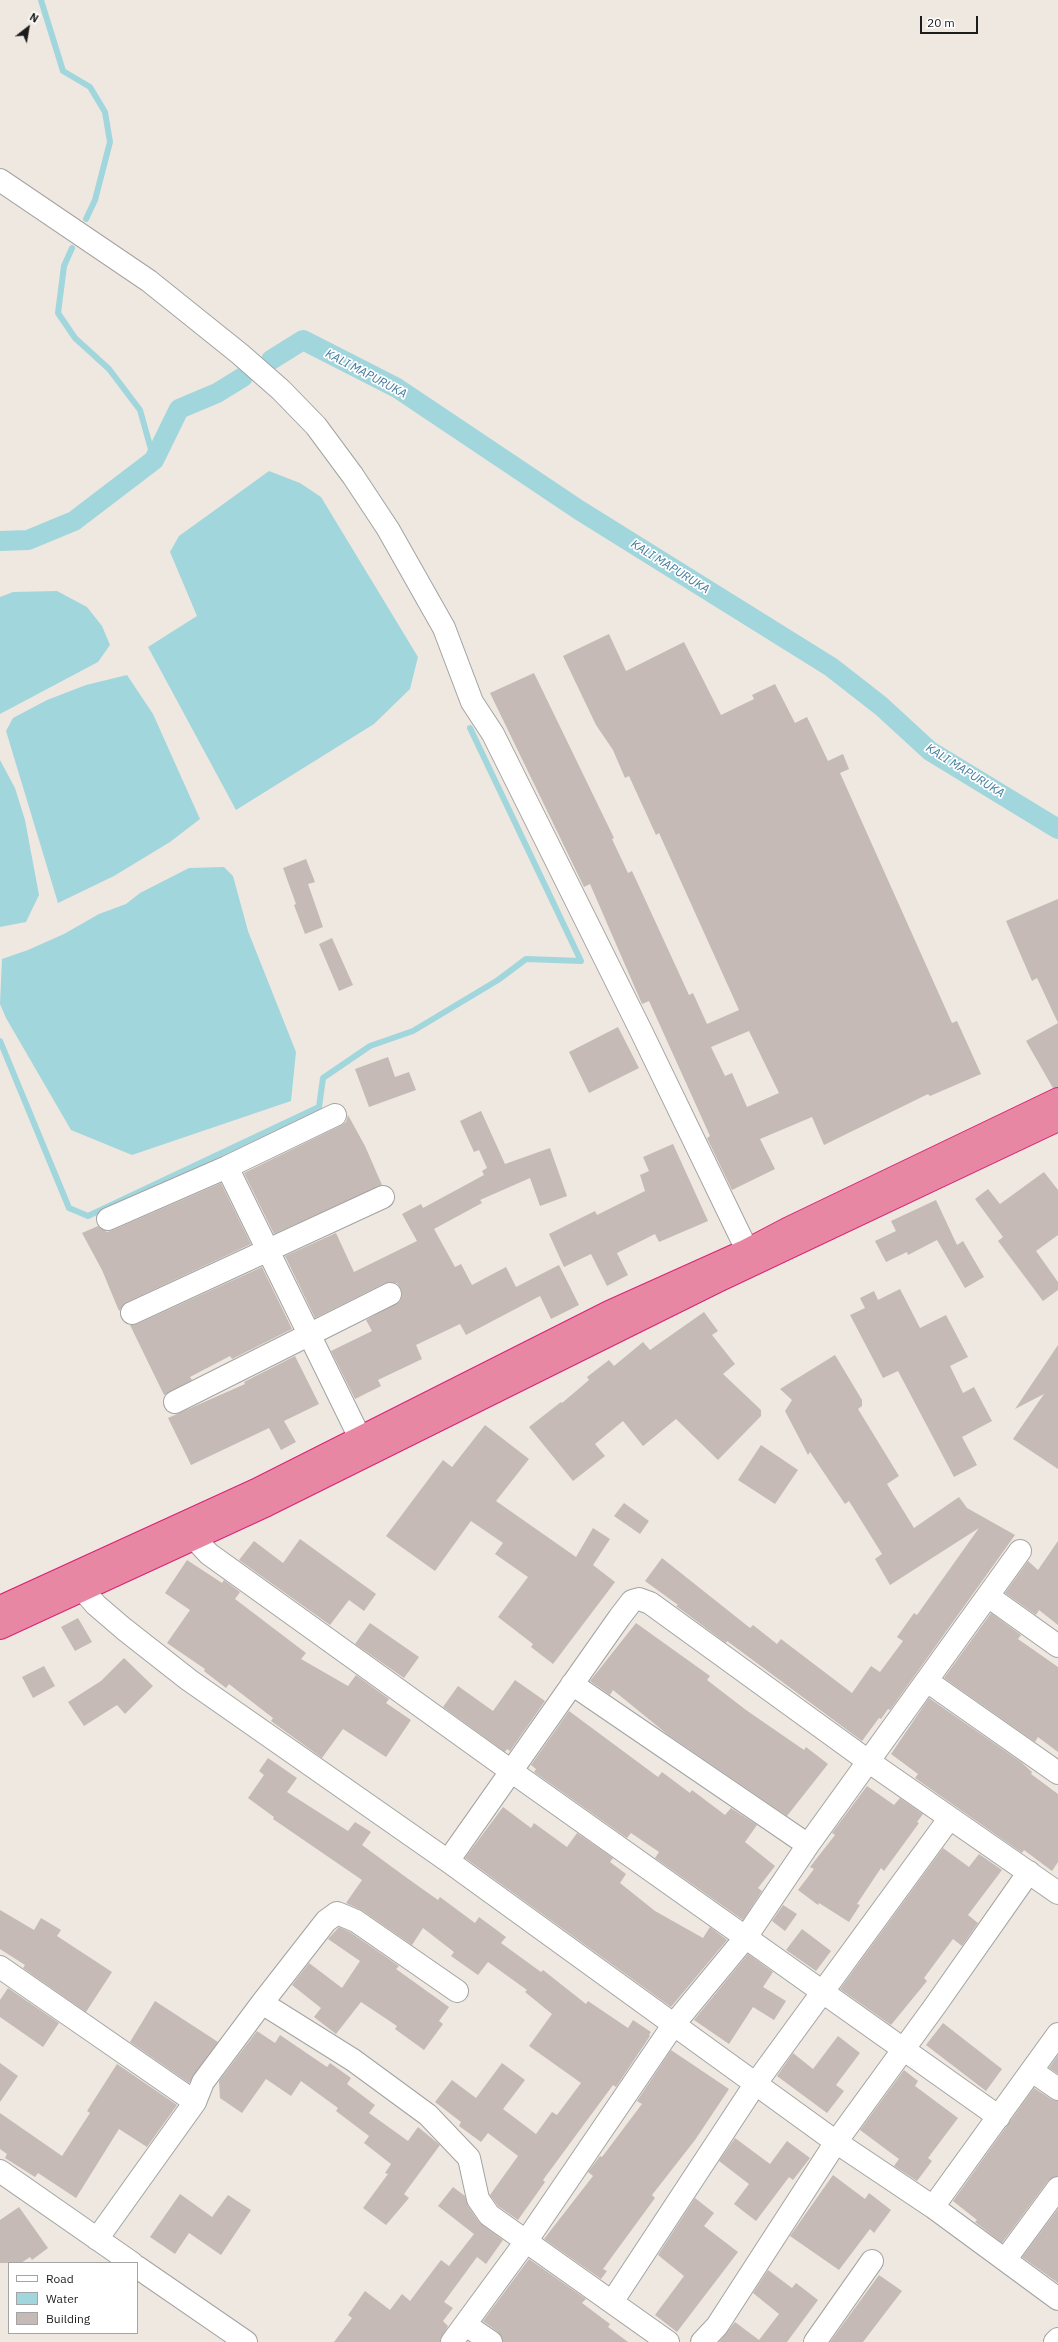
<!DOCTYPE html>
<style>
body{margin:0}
#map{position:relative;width:1058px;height:2342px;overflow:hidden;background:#eee8e1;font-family:"IBM Plex Sans",sans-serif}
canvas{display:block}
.legend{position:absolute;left:8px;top:2262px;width:130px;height:72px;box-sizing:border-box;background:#fff;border:1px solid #a4a4a4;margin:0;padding:5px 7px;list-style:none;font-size:12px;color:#1c1c1c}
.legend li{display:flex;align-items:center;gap:8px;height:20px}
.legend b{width:20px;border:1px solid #a4a4a4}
.north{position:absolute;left:8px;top:8px;width:40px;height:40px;-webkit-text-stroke:3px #fff;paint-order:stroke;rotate:31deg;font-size:11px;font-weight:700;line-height:16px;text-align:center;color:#1c1c1c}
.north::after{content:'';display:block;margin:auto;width:14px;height:18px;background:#1c1c1c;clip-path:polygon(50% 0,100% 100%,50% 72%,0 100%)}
.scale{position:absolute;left:920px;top:16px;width:58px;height:18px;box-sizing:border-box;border:2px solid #1c1c1c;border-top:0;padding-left:5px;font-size:12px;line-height:14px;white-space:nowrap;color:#1c1c1c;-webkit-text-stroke:3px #fff;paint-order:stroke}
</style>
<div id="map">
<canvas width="1058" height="2342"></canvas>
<ul class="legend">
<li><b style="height:5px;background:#fff"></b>Road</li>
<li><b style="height:11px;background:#a1d6dd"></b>Water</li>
<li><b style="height:11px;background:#c5bab5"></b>Building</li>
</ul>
<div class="north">N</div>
<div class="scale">20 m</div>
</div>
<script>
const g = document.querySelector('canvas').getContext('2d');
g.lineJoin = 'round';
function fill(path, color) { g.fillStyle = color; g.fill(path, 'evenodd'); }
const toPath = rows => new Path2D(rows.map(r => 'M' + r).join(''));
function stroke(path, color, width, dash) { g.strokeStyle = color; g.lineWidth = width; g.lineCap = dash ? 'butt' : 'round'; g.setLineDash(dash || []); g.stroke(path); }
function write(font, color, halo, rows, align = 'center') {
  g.font = font + ' "IBM Plex Sans",sans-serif'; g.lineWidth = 3.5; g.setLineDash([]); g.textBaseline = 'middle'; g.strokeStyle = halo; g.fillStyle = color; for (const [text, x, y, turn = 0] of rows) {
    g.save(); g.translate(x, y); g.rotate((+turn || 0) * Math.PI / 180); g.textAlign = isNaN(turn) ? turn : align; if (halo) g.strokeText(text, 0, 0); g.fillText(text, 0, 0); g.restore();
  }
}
fill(toPath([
 [269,471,300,483,321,497,418,657,410,689,374,724,236,810,148,647,197,616,170,552,179,536],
 [57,591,87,607,102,626,110,645,98,662,0,714,0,597,13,592],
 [127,675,153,714,200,819,170,842,114,876,58,903,6,731,13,718,47,700,86,685],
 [0,760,15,788,25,820,39,895,26,922,0,927],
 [224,867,233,876,248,931,296,1052,291,1101,132,1155,71,1130,6,1018,0,1004,2,959,28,950,64,934,99,914,126,904,140,893,189,868]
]), '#a1d6dd');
stroke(toPath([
 [41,0,63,71,90,87,105,112,110,142,95,200,86,219],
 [72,248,64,266,58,313,75,338,109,369,140,410,154,460],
 [0,1041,69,1208,88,1216,319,1107,323,1078,370,1046,413,1031,498,980,526,959,581,961,470,728]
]), '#a1d6dd', 6);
stroke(toPath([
 [271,360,303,340,397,388,579,510,831,667,881,706,930,751,1058,829],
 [0,541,28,540,74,521,154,460,179,409,217,393,243,377]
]), '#a1d6dd', 20);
fill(toPath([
 [609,634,626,671,684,642,721,715,754,699,752,695,775,684,795,723,807,717,828,761,843,754,849,769,840,773,952,1023,957,1021,981,1074,930,1096,928,1094,824,1145,812,1117,760,1139,775,1169,732,1190,707,1138,710,1136,649,1001,642,1004,590,884,584,887,490,693,534,673,614,838,612,839,628,873,632,871,689,995,693,993,707,1024,739,1010,659,833,656,835,629,776,625,778,613,750,596,725,563,656],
 [749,1031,779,1093,747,1107,732,1073,725,1076,711,1047],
 [306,859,315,882,308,884,323,927,305,934,294,905,296,904,283,868],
 [1058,899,1058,1023,1037,978,1032,981,1006,921],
 [332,938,353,985,339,991,319,944],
 [1058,1023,1058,1087,1053,1088,1026,1041],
 [618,1027,639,1068,589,1093,569,1052],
 [388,1057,395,1077,409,1072,416,1090,369,1107,355,1069],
 [481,1111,505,1164,550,1148,567,1196,540,1206,530,1178,480,1200,482,1203,434,1229,455,1267,461,1264,472,1285,506,1267,516,1287,559,1265,579,1305,551,1319,540,1296,466,1335,460,1324,416,1345,422,1359,378,1380,381,1386,355,1399,331,1351,372,1331,366,1320,400,1301,402,1295,401,1289,397,1283,385,1283,315,1318,285,1256,336,1233,354,1272,417,1241,402,1214,421,1204,423,1208,484,1175,482,1171,487,1168,479,1150,474,1152,460,1121],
 [348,1115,365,1146,382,1185,274,1234,244,1173,340,1126,346,1122],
 [673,1144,708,1221,659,1242,655,1234,617,1253,628,1275,607,1286,591,1254,564,1267,549,1234,595,1211,597,1215,645,1191,640,1175,649,1171,643,1157],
 [1044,1172,1058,1190,1058,1235,1036,1251,1058,1282,1058,1290,1043,1301,998,1241,1003,1237,975,1199,988,1189,1000,1204],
 [221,1183,251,1244,127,1302,119,1311,102,1270,82,1233,98,1226,107,1232,113,1230],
 [936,1200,957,1245,963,1241,984,1277,965,1288,937,1240,908,1255,907,1252,886,1262,875,1241,896,1231,891,1221],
 [262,1267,292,1329,232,1359,230,1356,190,1377,192,1380,164,1395,130,1325,137,1324],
 [900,1289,920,1328,946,1315,968,1357,950,1366,963,1393,974,1387,992,1421,962,1437,977,1465,954,1477,898,1371,883,1378,850,1315,865,1308,860,1298,874,1291,878,1300],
 [704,1312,718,1331,712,1335,735,1364,723,1374,761,1410,761,1416,718,1460,676,1419,643,1446,623,1421,595,1444,605,1456,573,1481,529,1427,561,1402,562,1403,589,1380,587,1377,609,1360,614,1366,643,1342,650,1350],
 [1058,1345,1058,1469,1013,1439,1044,1394,1015,1409],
 [835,1355,862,1400,862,1406,858,1409,899,1476,887,1484,914,1528,959,1497,967,1508,1015,1535,890,1710,888,1709,881,1719,879,1718,862,1741,727,1641,726,1643,683,1611,676,1606,678,1605,645,1581,662,1558,750,1628,753,1625,777,1644,781,1639,852,1693,871,1666,880,1672,903,1641,897,1637,914,1613,917,1615,979,1528,890,1585,875,1559,882,1554,849,1501,845,1504,810,1452,808,1455,785,1411,792,1400,780,1389],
 [295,1356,319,1404,284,1421,296,1442,281,1450,269,1428,191,1465,168,1418,245,1384,244,1382],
 [485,1425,529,1459,496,1501,576,1557,593,1528,610,1539,593,1565,615,1582,553,1664,531,1647,533,1644,498,1617,528,1577,495,1554,503,1543,471,1521,435,1571,386,1536,443,1460,452,1467],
 [761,1445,798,1470,775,1504,738,1480],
 [624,1503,649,1521,640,1534,614,1516],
 [300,1539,376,1594,364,1611,349,1600,330,1625,239,1560,254,1541,283,1563],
 [1058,1541,1058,1625,1039,1610,1036,1615,1005,1593,1028,1561,1038,1570],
 [187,1560,222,1583,224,1580,240,1592,235,1599,306,1653,301,1659,348,1686,356,1675,389,1699,386,1703,411,1720,386,1757,343,1729,322,1758,271,1721,273,1718,229,1684,226,1688,204,1671,205,1669,167,1643,190,1610,165,1593],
 [991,1613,1021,1635,1018,1639,1058,1667,1058,1752,1038,1737,1035,1742,944,1678],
 [78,1618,92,1642,75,1651,61,1627],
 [370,1623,419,1657,404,1678,355,1644],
 [636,1623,710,1676,707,1680,746,1710,804,1750,806,1747,828,1764,787,1816,667,1734,613,1690,610,1695,590,1681],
 [124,1658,153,1686,125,1714,117,1705,84,1726,68,1702,101,1681],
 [44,1666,55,1686,33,1698,22,1677],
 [515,1680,545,1701,510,1751,507,1749,505,1752,443,1707,458,1686,493,1711],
 [929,1698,1021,1762,1032,1772,1031,1774,1058,1794,1058,1862,1052,1871,1024,1850,1022,1853,915,1778,918,1774,891,1754],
 [569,1711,658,1777,662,1772,690,1793,692,1790,725,1815,731,1808,757,1825,745,1842,775,1866,758,1888,762,1891,743,1920,655,1858,659,1852,631,1833,627,1838,534,1772,536,1769,531,1765],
 [268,1758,297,1778,287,1792,348,1831,355,1822,371,1832,362,1845,407,1878,438,1900,440,1897,475,1923,479,1917,506,1937,501,1943,541,1972,543,1970,586,2004,588,2001,628,2028,633,2020,651,2032,649,2035,650,2036,616,2087,613,2085,543,2180,545,2182,518,2220,498,2206,490,2195,518,2156,488,2133,481,2142,459,2126,461,2122,435,2102,452,2080,476,2098,502,2063,525,2080,503,2109,536,2134,552,2112,557,2115,581,2083,529,2046,552,2014,525,1992,527,1990,488,1962,478,1975,451,1956,454,1952,423,1928,412,1945,363,1911,346,1903,362,1880,273,1819,274,1817,248,1798,264,1775,259,1771],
 [867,1786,894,1805,900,1798,923,1814,917,1822,919,1823,884,1871,881,1868,857,1904,860,1905,849,1922,819,1903,818,1905,798,1890,814,1869,810,1867,835,1835,832,1833],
 [503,1807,531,1828,534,1823,567,1847,577,1833,613,1858,610,1862,626,1874,620,1883,655,1911,703,1938,710,1927,727,1940,671,2007,465,1858],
 [943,1848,969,1867,979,1854,1002,1870,968,1915,978,1923,962,1946,953,1939,924,1978,927,1981,891,2025,840,1989],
 [783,1905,797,1914,785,1931,772,1921],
 [0,1910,34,1930,41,1918,61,1930,57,1936,112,1972,86,2012,23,1968,25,1965,0,1949],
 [339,1927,350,1932,399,1966,396,1969,449,2007,439,2021,443,2024,424,2050,395,2029,397,2026,361,2002,336,2034,314,2017,321,2008,292,1985,309,1963,342,1988,360,1961,328,1939],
 [802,1929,831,1951,816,1971,786,1950],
 [748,1954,773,1972,763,1987,786,2001,774,2020,753,2007,729,2044,694,2020],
 [8,1988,59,2023,43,2047,0,2017,0,2000],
 [155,2001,218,2042,189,2083,130,2042],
 [943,2023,1002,2069,986,2091,926,2045],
 [257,2031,275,2043,280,2035,327,2067,330,2063,351,2078,347,2084,375,2105,369,2113,408,2141,418,2127,440,2145,404,2194,409,2198,386,2225,363,2208,388,2174,385,2173,391,2164,364,2143,369,2136,336,2111,338,2108,301,2081,291,2096,266,2079,242,2113,220,2098,219,2081],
 [838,2036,860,2053,836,2085,844,2091,827,2113,777,2076,793,2053,813,2069],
 [671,2050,729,2089,695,2140,652,2195,655,2198,603,2269,607,2271,601,2279,544,2239,593,2176,588,2172,600,2156,602,2157,642,2104,637,2101],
 [1058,2055,1058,2074,1049,2068],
 [0,2063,18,2076,0,2102],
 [117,2064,177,2105,147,2147,119,2129,76,2198,38,2173,35,2177,5,2158,7,2154,0,2149,0,2113,62,2156,90,2113,87,2111],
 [904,2070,918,2081,915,2086,958,2118,928,2158,932,2161,917,2181,894,2166,899,2159,860,2130],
 [1034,2088,1051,2099,1058,2101,1058,2176,1048,2181,1002,2243,975,2222,977,2220,953,2201],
 [735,2138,770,2164,787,2141,810,2158,793,2180,789,2177,756,2221,734,2204,749,2184,719,2161],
 [833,2175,865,2199,869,2193,891,2210,874,2233,870,2229,839,2270,790,2236],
 [453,2187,465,2196,468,2206,479,2222,503,2240,486,2264,477,2257,444,2302,453,2308,443,2321,448,2326,440,2342,334,2342,352,2318,348,2315,365,2291,390,2310,402,2294,410,2301,441,2260,449,2266,474,2234,438,2206],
 [180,2194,212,2217,228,2195,251,2210,221,2255,189,2233,175,2254,150,2237],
 [695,2198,714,2213,704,2226,738,2252,677,2332,655,2315,684,2276,658,2255],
 [19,2207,48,2248,32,2260,30,2257,21,2263,0,2263,0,2220],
 [1058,2209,1058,2283,1022,2257],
 [529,2259,586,2299,582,2303,610,2324,608,2327,628,2342,503,2342,498,2332,483,2321],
 [768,2270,792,2288,796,2283,818,2300,787,2342,719,2342,735,2322,759,2340,779,2314,753,2293],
 [879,2275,902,2291,863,2342,830,2342]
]), '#c5bab5');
const minor = toPath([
 [0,180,149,281,240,354,281,390,316,426,353,476,388,529,444,628,472,702,493,734,642,1033,747,1250],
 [227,1167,360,1438],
 [108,1219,227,1167,335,1115],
 [132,1313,383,1197],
 [175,1402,390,1294],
 [195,1539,209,1554,511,1771,999,2117],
 [83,1590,96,1605,124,1629,189,1680,448,1861,836,2142,933,2207],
 [988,1596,1058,1646],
 [927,1681,1058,1773],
 [572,1684,808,1845],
 [448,1861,619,1618,632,1601,639,1599,650,1603,868,1761,1058,1893],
 [0,1967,195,2102,203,2082,262,2003],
 [457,1991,356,1921,337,1913,326,1921,262,2003,353,2060,428,2115,469,2158,478,2199,489,2215,668,2342],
 [1058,2034,933,2207,1058,2299],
 [1032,2071,1058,2089],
 [0,2171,132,2263],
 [97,2239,195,2102],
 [1005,2260,1058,2188],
 [137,2267,246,2342],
 [612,2302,756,2083,949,1819],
 [466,2325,491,2342],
 [452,2342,527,2240,674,2024,746,1937,808,1845,1020,1551],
 [702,2342,717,2326,836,2142,935,2006,1029,1872],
 [815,2342,872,2261],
 [1055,2342,1058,2339]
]);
const highway = toPath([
 [0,1607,256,1490,609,1312,747,1250,787,1229,1058,1099],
 [0,1628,267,1505,718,1281,1058,1120]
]);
stroke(minor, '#a3a3a3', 24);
stroke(highway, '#da2175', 24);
stroke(minor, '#fff', 22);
stroke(highway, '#e787a4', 22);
write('italic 12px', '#427a9d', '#fff', [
 ["KALI MAPURUKA",366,374,28],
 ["KALI MAPURUKA",670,567,32],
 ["KALI MAPURUKA",965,771,32]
]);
</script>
